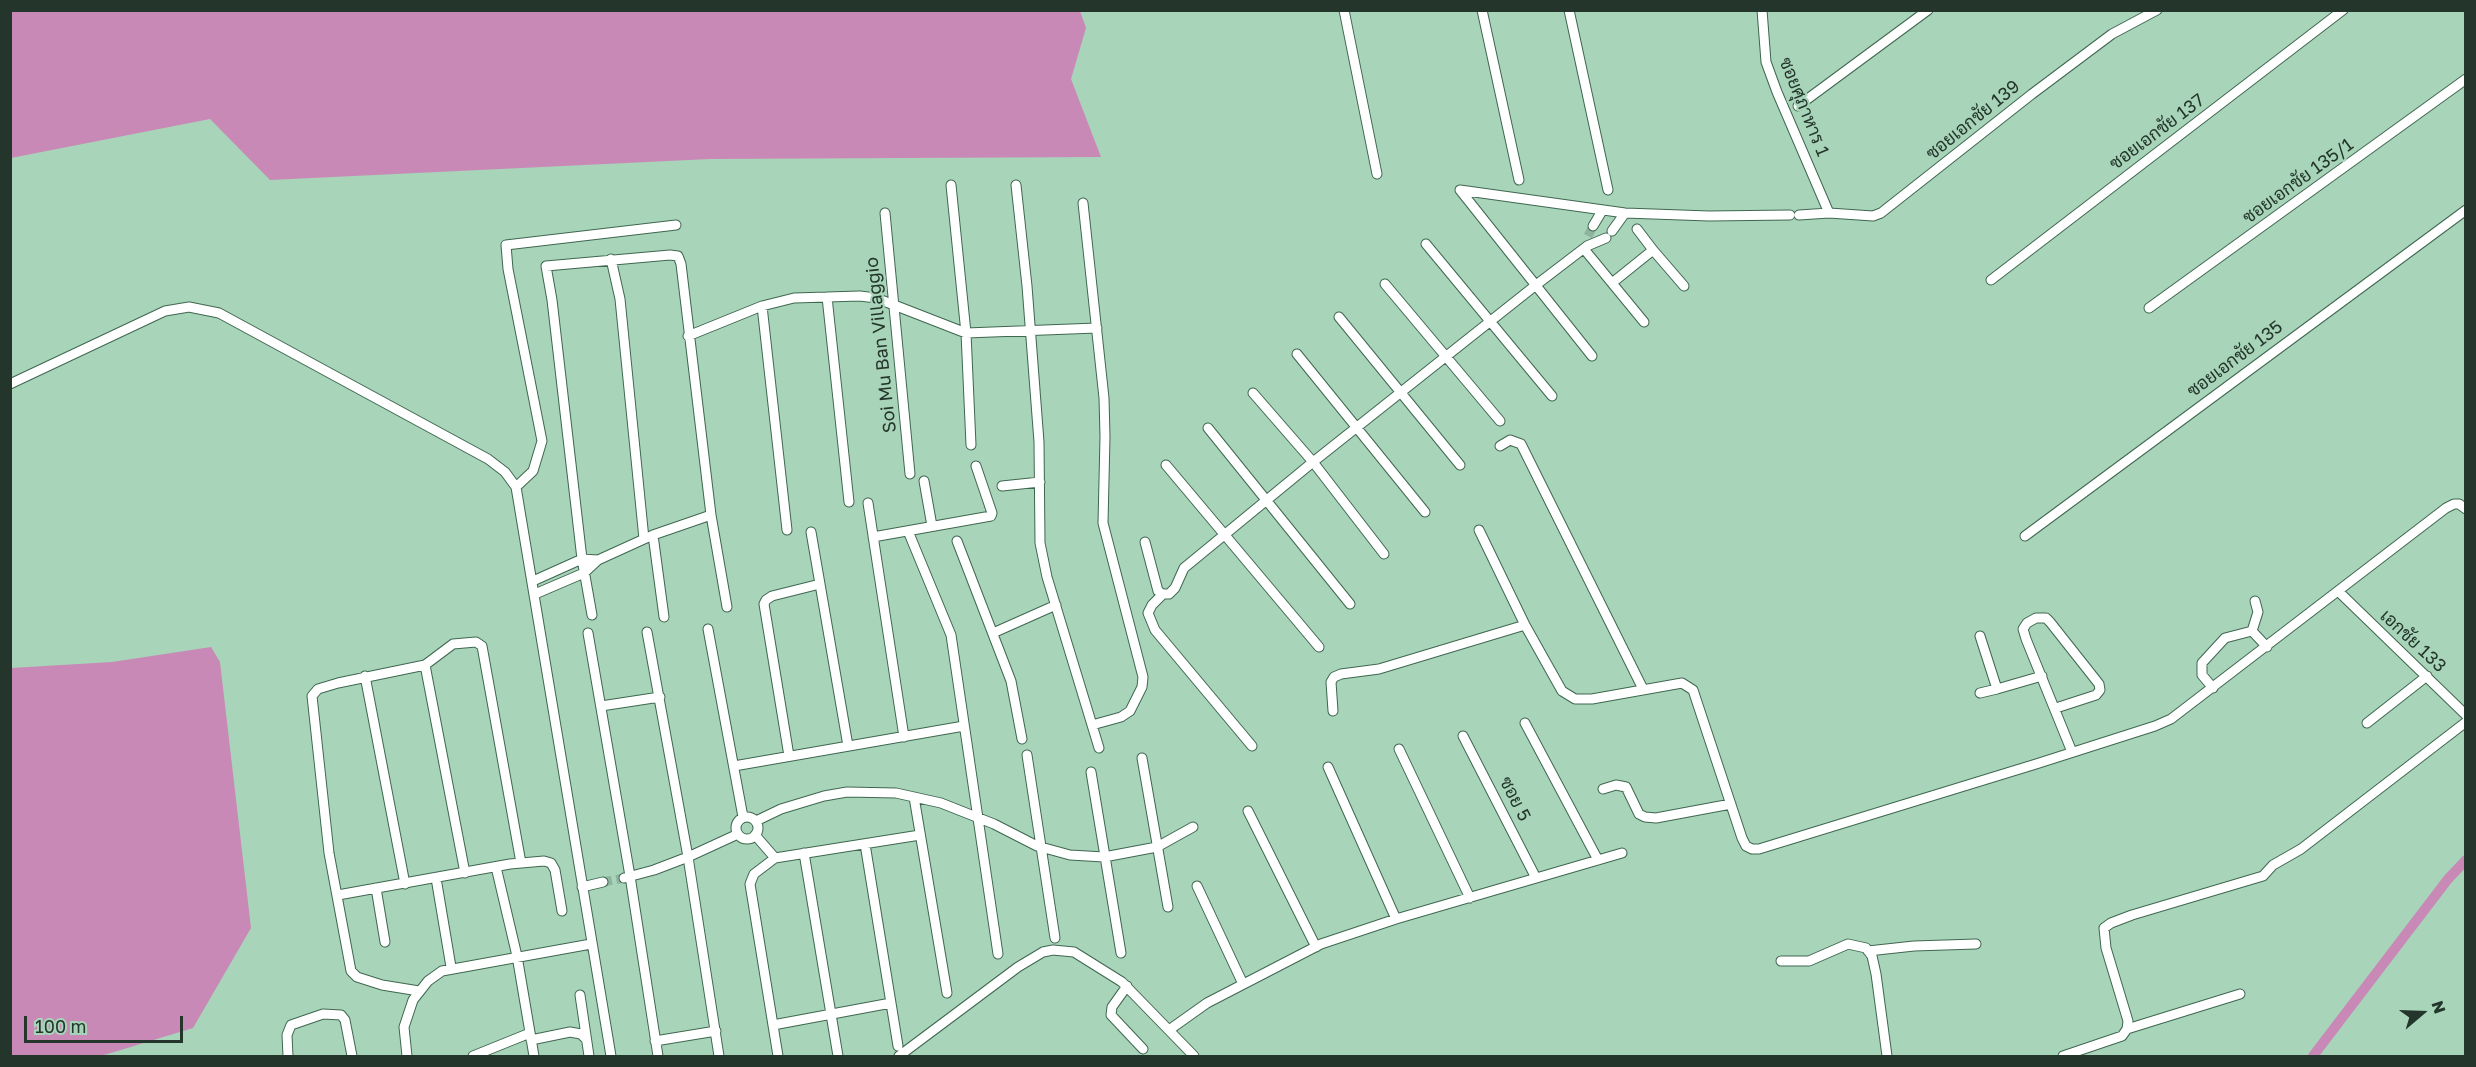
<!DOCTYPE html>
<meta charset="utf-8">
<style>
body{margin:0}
#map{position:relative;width:2476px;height:1067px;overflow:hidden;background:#a8d4b9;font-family:"Golos Text",sans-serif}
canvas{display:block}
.frame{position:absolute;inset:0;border:12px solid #24362b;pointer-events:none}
.north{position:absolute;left:2392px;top:983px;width:60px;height:60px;-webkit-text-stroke:4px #a8d4b9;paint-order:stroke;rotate:71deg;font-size:16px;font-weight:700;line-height:24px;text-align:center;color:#24362b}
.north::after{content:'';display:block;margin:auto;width:21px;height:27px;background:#24362b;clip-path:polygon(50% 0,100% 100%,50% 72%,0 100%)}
.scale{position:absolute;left:24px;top:1016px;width:159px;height:27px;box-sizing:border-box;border:3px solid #24362b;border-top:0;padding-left:8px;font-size:18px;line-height:21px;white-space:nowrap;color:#24362b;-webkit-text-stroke:4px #a8d4b9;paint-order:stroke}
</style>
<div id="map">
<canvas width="2476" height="1067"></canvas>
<div class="frame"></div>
<div class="north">N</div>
<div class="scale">100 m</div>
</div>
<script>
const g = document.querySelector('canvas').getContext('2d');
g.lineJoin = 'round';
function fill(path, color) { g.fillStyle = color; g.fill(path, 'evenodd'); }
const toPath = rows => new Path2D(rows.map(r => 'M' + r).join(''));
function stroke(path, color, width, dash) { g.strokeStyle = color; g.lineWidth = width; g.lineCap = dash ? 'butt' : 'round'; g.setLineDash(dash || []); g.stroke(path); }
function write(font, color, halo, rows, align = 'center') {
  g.font = font + ' "Golos Text",Sarabun,sans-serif'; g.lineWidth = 4.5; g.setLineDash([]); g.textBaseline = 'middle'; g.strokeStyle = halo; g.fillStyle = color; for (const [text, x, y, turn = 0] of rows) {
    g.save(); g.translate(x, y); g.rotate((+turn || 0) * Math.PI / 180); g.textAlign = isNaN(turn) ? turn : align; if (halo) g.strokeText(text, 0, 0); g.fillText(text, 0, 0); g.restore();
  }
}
fill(toPath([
 [11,10,1080,11,1086,28,1071,79,1101,157,710,159,270,180,210,119,11,158],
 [211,647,220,662,251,928,193,1028,101,1056,11,1056,11,668,112,662]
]), '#c989b6');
stroke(toPath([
 [2313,1056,2448,879,2466,860]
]), '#c989b6', 10);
stroke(toPath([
 [1588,236,1593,226],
 [603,882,624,878]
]), '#8eb49d', 9, [9, 4.5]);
const minor = toPath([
 [1344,10,1377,174],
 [1482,10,1519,180],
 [1569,10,1608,190],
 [1762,10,1766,62,1777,92,1829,213],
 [1798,106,1928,10],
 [951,185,966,333,971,445],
 [1016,185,1027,286,1039,442,1040,543,1047,577,1099,748],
 [1460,190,1625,213,1709,216,1790,215],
 [1460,190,1592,356],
 [1083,203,1104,398,1105,437,1103,523,1143,677,1142,687,1130,711,1121,717,1092,725],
 [885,213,910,474],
 [1799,215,1829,213,1873,216,1881,213,2032,94,2112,34,2157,10],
 [1593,226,1602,211],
 [1637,229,1653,250],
 [1612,231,1625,213],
 [1426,244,1552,396],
 [1584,249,1644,322],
 [611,259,620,299,644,539],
 [1991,280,2343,10],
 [1612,283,1653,250,1684,286],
 [1385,284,1500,421],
 [827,297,849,502],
 [762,306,787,530],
 [2149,308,2466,79],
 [1339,317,1460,465],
 [688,336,762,306,794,298,860,296,876,298,966,333,1097,328],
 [1297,354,1425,512],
 [10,384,165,311,189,307,219,313,488,459,505,472,516,487,611,1056],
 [1253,393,1313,462,1384,554],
 [1208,428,1350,604],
 [1500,446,1510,440,1521,444,1643,689],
 [1166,465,1319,647],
 [924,481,932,526],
 [1002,486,1040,482],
 [516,487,533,471,542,441,508,269,506,245,676,225],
 [868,503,904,737],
 [1479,530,1525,625,1562,691,1575,699,1592,699,1682,683,1693,690,1742,838,1746,846,1752,849,1759,849,2036,764,2155,726,2171,719,2446,508,2454,504,2459,504,2466,509],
 [908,531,951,635,998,954],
 [811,532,848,746],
 [653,535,664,617],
 [2025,536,2466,210],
 [873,537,991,516,992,513,976,466],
 [957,541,1011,681,1022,739],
 [1145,542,1158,591,1163,594,1169,594,1175,588,1184,568,1313,462,1536,285,1587,246,1606,238],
 [598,560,653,535,711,515],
 [533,581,582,559,598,560,584,573,535,594],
 [2338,591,2466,715],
 [1163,594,1152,605,1148,613,1155,630,1252,746],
 [592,615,582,559,552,300,546,266,670,255,678,256,681,264,711,515,727,607],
 [708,629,743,817],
 [2252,631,2258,612,2255,601],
 [647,632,688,857,719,1056],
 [588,633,630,876,658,1056],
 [993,633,1056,605],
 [1980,636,1997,689,2042,676],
 [425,665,465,873],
 [365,676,405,884],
 [2213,688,2202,675,2202,663,2225,638,2252,631,2267,647],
 [1980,693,1997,689],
 [601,706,660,697],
 [2056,708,2096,695,2100,690,2099,684,2050,622,2046,618,2036,618,2027,623,2023,629,2026,639,2072,752],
 [1333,711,1331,682,1334,677,1341,674,1379,669,1525,625],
 [1525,723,1598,860],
 [2367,723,2427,676],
 [1463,736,1536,878],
 [1399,749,1470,898],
 [1027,755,1055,938],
 [789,756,764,604,766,600,772,596,820,584],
 [1142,758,1168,907],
 [734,766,964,726],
 [1328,767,1396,919],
 [1091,772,1121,953],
 [1603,789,1616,785,1626,787,1639,814,1645,817,1656,818,1731,804],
 [914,797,947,993],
 [1248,811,1316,947],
 '736 828a11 11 0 1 1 22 0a11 11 0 1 1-22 0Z',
 [756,821,781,809,824,796,847,792,896,793,941,803,994,824,1037,846,1070,855,1104,857,1157,847,1193,827],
 [755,835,775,858,920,835],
 [865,844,898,1046],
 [804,853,838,1056],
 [775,858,754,874,750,884,778,1056],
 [496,867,517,956,534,1056],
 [436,878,451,967],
 [624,878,654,870,688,857,738,834],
 [1197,886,1243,984],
 [582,887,603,882],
 [376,888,385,942],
 [338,895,510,864,544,861,551,863,555,870,562,911],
 [1868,951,1914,946,1976,944],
 [1781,961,1809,961,1848,944,1866,948,1872,956,1876,974,1887,1056],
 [1127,986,1112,1007,1111,1015,1143,1049],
 [419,991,382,985,357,977,351,971,329,853,312,696,318,689,338,683,425,665,453,644,476,642,482,646,521,863],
 [580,995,589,1056],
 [773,1025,891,1003],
 [2127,1029,2240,994],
 [1169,1030,1207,1003,1321,944,1396,919,1622,853],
 [531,1040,570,1032,581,1034,586,1039],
 [655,1041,716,1031],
 [288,1056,287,1035,291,1025,323,1014,341,1015,345,1020,352,1056],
 [407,1056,404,1027,413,1000,428,981,442,971,591,944],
 [473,1056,530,1033],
 [899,1056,1018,967,1043,952,1053,950,1074,952,1122,982,1194,1056],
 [2063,1056,2122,1036,2127,1029,2128,1021,2106,948,2104,928,2111,923,2132,915,2263,876,2273,865,2301,849,2466,722]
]);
stroke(minor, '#3f6750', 11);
stroke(minor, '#fff', 9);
write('18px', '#24362b', '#a8d4b9', [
 ["ซอยศุภาหาร 1",1804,107,68],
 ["ซอยเอกชัย 139",1973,120,-39],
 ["ซอยเอกชัย 137",2157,132,-37],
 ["ซอยเอกชัย 135/1",2298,181,-36],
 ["Soi Mu Ban Villaggio",881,345,-96],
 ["ซอยเอกชัย 135",2235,359,-37],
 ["เอกชัย 133",2413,641,43],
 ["ซอย 5",1515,799,63]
]);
</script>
